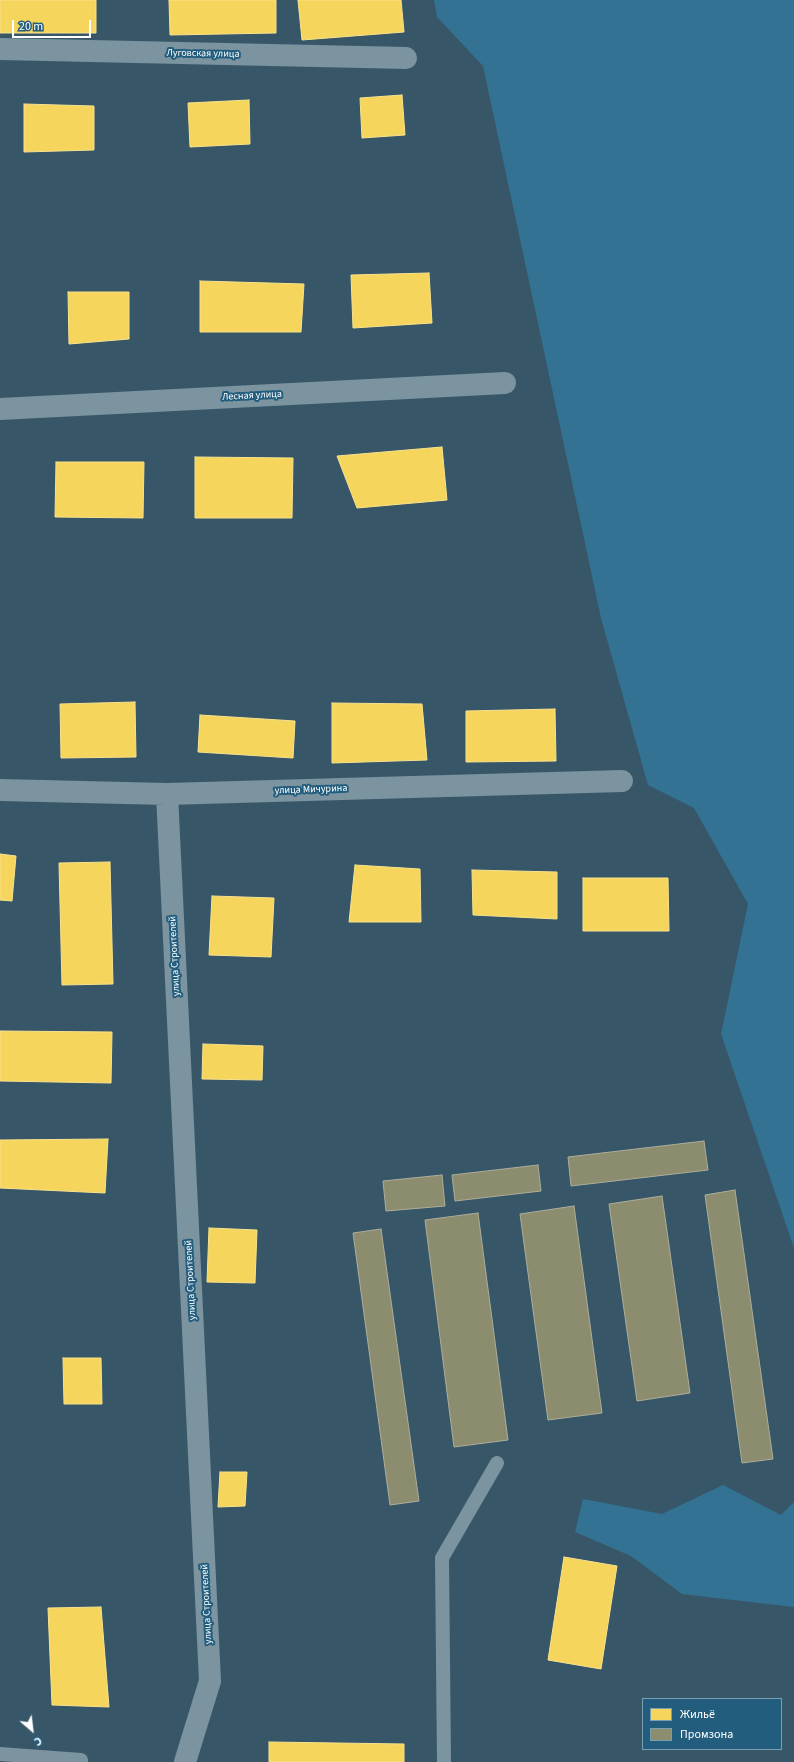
<!DOCTYPE html>
<meta charset="utf-8">
<style>
body{margin:0}
#map{position:relative;width:794px;height:1762px;overflow:hidden;background:#375769;font-family:"Source Sans 3",sans-serif}
canvas{display:block}
.legend{position:absolute;left:642px;top:1698px;width:140px;height:52px;box-sizing:border-box;background:#225d7e;border:1px solid #7a9eb2;margin:0;padding:5px 7px;list-style:none;font-size:12px;color:#fff}
.legend li{display:flex;align-items:center;gap:8px;height:20px}
.legend b{width:20px;border:1px solid #7a9eb2}
.north{position:absolute;left:12px;top:1710px;width:40px;height:40px;-webkit-text-stroke:3px #225d7e;paint-order:stroke;rotate:152deg;font-size:11px;font-weight:700;line-height:16px;text-align:center;color:#fff}
.north::after{content:'';display:block;margin:auto;width:14px;height:18px;background:#fff;clip-path:polygon(50% 0,100% 100%,50% 72%,0 100%)}
.scale{position:absolute;left:12px;top:20px;width:79px;height:18px;box-sizing:border-box;border:2px solid #fff;border-top:0;padding-left:5px;font-size:12px;line-height:14px;white-space:nowrap;color:#fff;-webkit-text-stroke:3px #225d7e;paint-order:stroke}
</style>
<div id="map">
<canvas width="794" height="1762"></canvas>
<ul class="legend">
<li><b style="height:11px;background:#f6d55c"></b>Жильё</li>
<li><b style="height:11px;background:#8c8c6e"></b>Промзона</li>
</ul>
<div class="north">С</div>
<div class="scale">20 m</div>
</div>
<script>
const g = document.querySelector('canvas').getContext('2d');
g.lineJoin = 'round';
function fill(path, color) { g.fillStyle = color; g.fill(path, 'evenodd'); }
const toPath = rows => new Path2D(rows.map(r => 'M' + r).join(''));
function stroke(path, color, width, dash) { g.strokeStyle = color; g.lineWidth = width; g.lineCap = dash ? 'butt' : 'round'; g.setLineDash(dash || []); g.stroke(path); }
function write(font, color, halo, rows, align = 'center') {
  g.font = font + ' "Source Sans 3",sans-serif'; g.lineWidth = 4; g.setLineDash([]); g.textBaseline = 'middle'; g.strokeStyle = halo; g.fillStyle = color; for (const [text, x, y, turn = 0] of rows) {
    g.save(); g.translate(x, y); g.rotate((+turn || 0) * Math.PI / 180); g.textAlign = isNaN(turn) ? turn : align; if (halo) g.strokeText(text, 0, 0); g.fillText(text, 0, 0); g.restore();
  }
}
fill(toPath([
 [434,0,794,0,794,1248,721,1034,748,904,694,808,648,785,601,618,483,66,437,17],
 [723,1485,781,1515,794,1502,794,1607,682,1594,631,1556,575,1532,583,1499,662,1514]
]), '#337293');
const homes = toPath([
 [0,0,96,0,96,33,0,33,0,0],
 [169,0,276,0,276,33,170,35,169,0],
 [298,0,401,0,404,32,302,40,298,0],
 [402,95,405,135,362,138,360,98,402,95],
 [249,100,250,144,190,147,188,103,249,100],
 [24,104,94,106,94,150,24,152,24,104],
 [429,273,432,323,353,328,351,275,429,273],
 [200,281,304,284,301,332,200,332,200,281],
 [68,292,129,292,129,339,69,344,68,292],
 [442,447,447,500,357,508,337,456,442,447],
 [195,457,293,458,292,518,195,518,195,457],
 [56,462,144,462,143,518,55,517,56,462],
 [135,702,136,757,61,758,60,704,135,702],
 [332,703,422,704,427,760,332,763,332,703],
 [555,709,556,761,466,762,466,711,555,709],
 [200,715,295,721,293,758,198,752,200,715],
 [0,854,16,856,12,901,0,900,0,854],
 [110,862,113,984,62,985,59,863,110,862],
 [355,865,420,869,421,922,349,922,355,865],
 [472,870,557,872,557,919,473,915,472,870],
 [583,878,668,878,669,931,583,931,583,878],
 [212,896,274,898,271,957,209,955,212,896],
 [0,1031,112,1032,111,1083,0,1081,0,1031],
 [203,1044,263,1046,262,1080,202,1079,203,1044],
 [108,1139,105,1193,0,1188,0,1140,108,1139],
 [209,1228,257,1230,255,1283,207,1282,209,1228],
 [63,1358,101,1358,102,1404,64,1404,63,1358],
 [220,1472,247,1472,245,1506,218,1507,220,1472],
 [564,1557,617,1566,601,1669,548,1660,564,1557],
 [101,1607,109,1707,52,1705,48,1608,101,1607],
 [269,1742,404,1744,404,1762,269,1762,269,1742]
]);
fill(homes, '#f6d55c');
stroke(homes, '#f9e28d', 1);
const industry = toPath([
 [704,1141,708,1170,571,1186,568,1157,704,1141],
 [538,1165,541,1191,455,1201,452,1175,538,1165],
 [442,1175,445,1206,386,1211,383,1181,442,1175],
 [735,1190,773,1459,742,1463,705,1195,735,1190],
 [662,1196,690,1393,637,1401,609,1204,662,1196],
 [574,1206,602,1413,548,1420,520,1214,574,1206],
 [478,1213,508,1440,454,1447,425,1220,478,1213],
 [381,1229,419,1501,390,1505,353,1233,381,1229]
]);
fill(industry, '#8c8c6e');
stroke(industry, '#aeae9a', 1);
stroke(toPath([
 [0,1754,81,1760,81,1762],
 [444,1762,442,1558,497,1463]
]), '#7c93a0', 14);
stroke(toPath([
 [0,49,406,58],
 [0,409,505,383],
 [0,790,167,794,622,781],
 [167,794,210,1681,185,1762]
]), '#7c93a0', 22);
write('10px', '#fff', '#225d7e', [
 ["Луговская улица",203,54,1],
 ["Лесная улица",252,396,-3],
 ["улица Мичурина",311,790,-2],
 ["улица Строителей",175,956,-93],
 ["улица Строителей",191,1280,-93],
 ["улица Строителей",207,1604,-93]
]);
</script>
